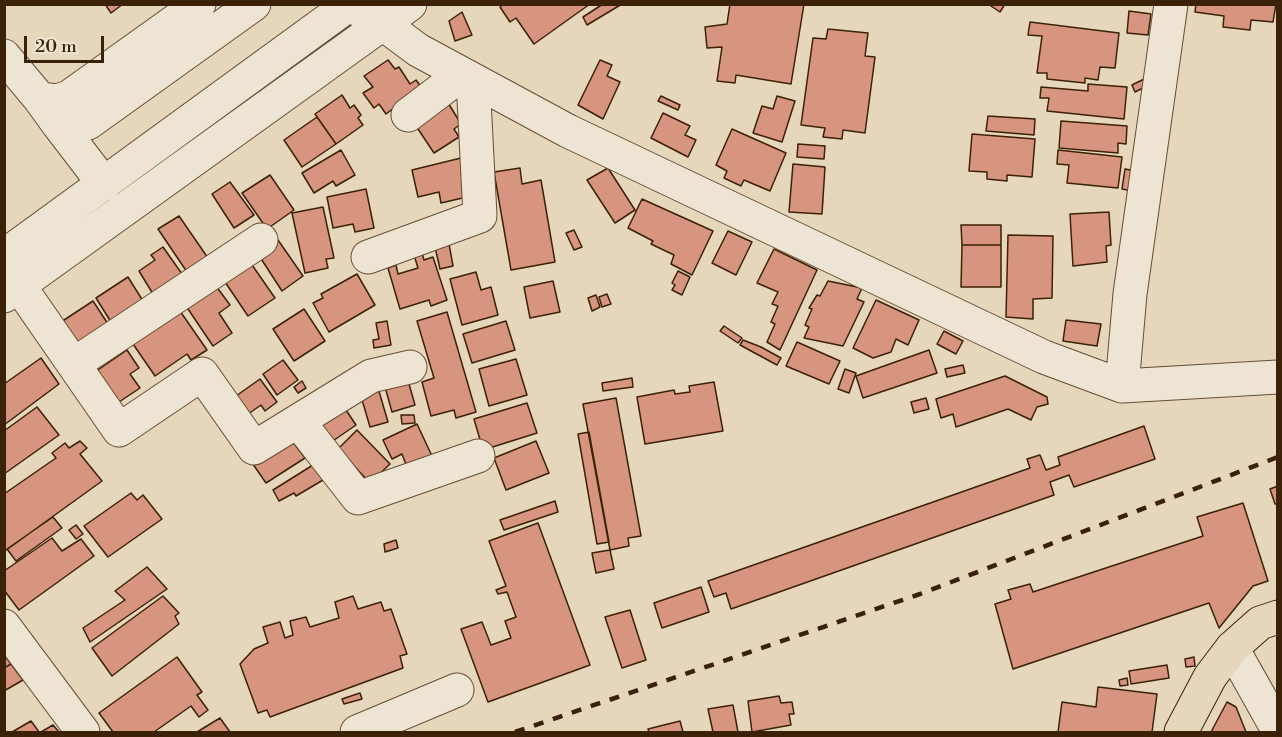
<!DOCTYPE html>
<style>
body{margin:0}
#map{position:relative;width:1282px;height:737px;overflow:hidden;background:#e5d6bc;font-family:"Libre Bodoni",serif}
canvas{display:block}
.frame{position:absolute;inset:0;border:6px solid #3b2105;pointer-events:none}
.scale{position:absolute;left:24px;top:36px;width:80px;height:27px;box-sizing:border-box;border:3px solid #3b2105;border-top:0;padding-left:8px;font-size:18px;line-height:21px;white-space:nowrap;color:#3b2105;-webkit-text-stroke:4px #eee4d3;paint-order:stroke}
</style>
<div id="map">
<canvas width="1282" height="737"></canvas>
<div class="frame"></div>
<div class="scale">20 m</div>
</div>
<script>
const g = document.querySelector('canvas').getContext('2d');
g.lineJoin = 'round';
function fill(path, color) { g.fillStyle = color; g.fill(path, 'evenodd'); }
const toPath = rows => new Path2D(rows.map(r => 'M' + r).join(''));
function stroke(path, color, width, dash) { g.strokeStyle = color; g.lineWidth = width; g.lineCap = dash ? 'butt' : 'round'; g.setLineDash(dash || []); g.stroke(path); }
const building = toPath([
 [105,4,123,4,111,13,105,4],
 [504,4,590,4,534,44,516,18,510,22,500,7,504,4],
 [603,4,622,4,587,25,583,17,603,4],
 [730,4,804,4,791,84,736,75,735,83,717,81,722,47,707,48,705,27,727,24,730,4],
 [988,4,1005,4,1000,12,988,4],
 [1196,4,1276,4,1273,22,1251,20,1250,30,1223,27,1224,16,1195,12,1196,4],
 [1129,11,1151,14,1148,35,1127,33,1129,11],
 [462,12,472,35,455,41,449,21,462,12],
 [1030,22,1119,33,1115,68,1100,67,1098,80,1085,78,1085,83,1047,79,1047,73,1037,73,1042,36,1028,35,1030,22],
 [828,29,868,33,865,56,875,57,865,133,843,130,842,139,823,137,825,128,801,125,813,38,826,39,828,29],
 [388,60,395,69,399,67,410,84,416,80,425,92,399,104,386,114,379,104,374,108,363,93,373,87,364,76,388,60],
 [600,60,612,65,607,76,620,82,603,119,578,105,600,60],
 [1144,79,1147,86,1135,92,1132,85,1144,79],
 [1088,84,1127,87,1124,119,1047,111,1049,98,1040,98,1041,87,1088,91,1088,84],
 [342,95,350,108,354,105,361,115,358,118,363,125,336,144,315,114,342,95],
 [661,96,680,105,678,110,658,101,661,96],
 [777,96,795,101,782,142,753,133,762,106,773,109,777,96],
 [447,101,461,124,454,129,459,137,434,153,414,123,447,101],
 [663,113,690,126,685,135,696,140,688,157,651,138,663,113],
 [988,116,1035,119,1034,135,986,131,988,116],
 [317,117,336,144,302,167,284,140,317,117],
 [1061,121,1127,126,1126,144,1118,143,1118,153,1059,148,1061,121],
 [732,129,786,153,770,191,744,180,741,186,724,178,727,171,716,165,732,129],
 [972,134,1035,139,1032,177,1007,175,1007,181,987,179,987,172,969,171,972,134],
 [798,144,825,146,824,159,797,157,798,144],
 [341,150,355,175,336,186,333,181,314,193,302,173,341,150],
 [1058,150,1122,157,1118,188,1067,183,1069,165,1057,164,1058,150],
 [461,158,471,196,441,203,439,192,418,197,412,170,461,158],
 [793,164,825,167,822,214,789,212,793,164],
 [520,168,522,184,541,180,555,262,511,270,494,172,520,168],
 [608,168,635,210,615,223,587,180,608,168],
 [1125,169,1136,171,1133,191,1122,189,1125,169],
 [270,175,294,210,267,229,242,193,270,175],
 [230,182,254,215,234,228,212,194,230,182],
 [366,189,374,228,355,232,353,224,333,228,327,197,366,189],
 [642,199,713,231,692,275,671,264,674,255,651,244,653,241,628,228,642,199],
 [323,207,334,258,326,259,328,268,305,273,292,213,323,207],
 [1109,212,1111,245,1106,246,1107,262,1073,266,1070,214,1109,212],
 [179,216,208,258,187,272,158,229,179,216],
 [961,225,1001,225,1001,245,962,245,961,225],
 [574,230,582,247,574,250,566,233,574,230],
 [728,231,752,242,736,275,712,263,728,231],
 [1008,235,1053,236,1052,298,1033,299,1033,319,1006,317,1008,235],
 [278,240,303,276,282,291,258,254,278,240],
 [449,244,453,266,440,269,435,247,449,244],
 [962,245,1001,245,1001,287,961,287,962,245],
 [163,247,182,274,153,294,139,271,155,260,151,255,163,247],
 [774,249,817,270,780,350,767,342,775,324,771,322,778,306,772,304,778,292,757,283,774,249],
 [422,253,424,260,433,257,447,300,431,306,429,300,400,309,388,268,396,265,398,274,418,268,414,255,422,253],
 [250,262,275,298,248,316,223,279,250,262],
 [678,271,690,277,682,295,672,290,675,285,672,283,678,271],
 [476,272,481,290,491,287,498,315,462,325,450,279,476,272],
 [357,274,375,305,329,332,313,303,323,298,321,294,357,274],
 [128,277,143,301,111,322,96,298,128,277],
 [553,281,560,312,530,318,524,287,553,281],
 [828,281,862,288,857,299,864,302,843,346,804,338,809,327,805,325,812,309,809,308,817,295,820,296,828,281],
 [216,286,230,305,219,313,232,333,213,346,186,306,216,286],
 [607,294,611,304,602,307,599,297,607,294],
 [596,295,600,307,592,311,588,298,596,295],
 [876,300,919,320,908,345,896,339,891,352,873,358,853,348,876,300],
 [93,301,108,324,73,347,58,324,93,301],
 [304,309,325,341,294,361,273,329,304,309],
 [180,311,207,350,191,360,187,354,155,376,133,344,180,311],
 [447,312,476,412,456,418,454,410,431,416,422,382,434,378,417,321,447,312],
 [1066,320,1101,324,1097,346,1063,341,1066,320],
 [387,321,391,345,374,348,373,340,379,339,376,323,387,321],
 [506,321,515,350,472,363,463,334,506,321],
 [724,326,742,338,738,343,720,331,724,326],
 [944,331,963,341,956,354,937,344,944,331],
 [743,340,761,347,781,358,777,365,740,345,743,340],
 [797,342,840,361,829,384,786,366,797,342],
 [127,350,139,368,130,374,140,388,113,406,92,374,127,350],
 [929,350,937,373,863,398,856,376,929,350],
 [41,358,59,384,4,425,4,384,41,358],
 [516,359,527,395,489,406,479,369,516,359],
 [283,360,298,380,277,395,263,374,283,360],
 [963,365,965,373,947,377,945,369,963,365],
 [845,369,856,373,849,393,838,389,845,369],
 [405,370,415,405,392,412,382,376,405,370],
 [1005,376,1047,397,1048,404,1037,407,1031,420,1008,409,956,427,953,414,941,418,936,399,1005,376],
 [632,378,633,387,603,391,602,383,632,378],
 [260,379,277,402,265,411,261,405,241,419,229,401,260,379],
 [302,381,306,388,298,393,294,387,302,381],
 [376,381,388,422,370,427,358,386,376,381],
 [714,382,723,431,645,444,637,397,674,390,675,394,690,392,689,386,714,382],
 [616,398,641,536,628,538,629,546,610,550,583,404,616,398],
 [926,398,929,409,914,413,911,402,926,398],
 [340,401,356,425,327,445,309,417,340,401],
 [527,403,537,433,483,450,474,419,527,403],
 [37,407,59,435,4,474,4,431,37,407],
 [401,415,414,415,415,423,402,424,401,415],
 [417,424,432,456,407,467,402,454,392,459,383,440,417,424],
 [1144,426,1155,459,1074,487,1069,475,1050,482,1054,495,731,609,726,593,714,597,708,581,1030,468,1027,459,1040,455,1046,470,1060,465,1058,457,1144,426],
 [284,430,305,458,266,483,246,454,284,430],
 [357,430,390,464,370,483,338,449,357,430],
 [589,432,609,542,597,544,578,434,589,432],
 [80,441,87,448,80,454,102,481,5,551,4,494,56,458,52,453,65,443,69,448,80,441],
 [536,441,549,473,506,490,494,458,536,441],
 [313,465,323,480,296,496,294,493,279,501,273,490,313,465],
 [1278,486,1278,504,1275,504,1270,489,1278,486],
 [131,493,137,500,143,495,162,519,108,557,84,526,131,493],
 [555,501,558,512,504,530,500,520,555,501],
 [1243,503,1268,581,1253,586,1219,628,1209,603,1013,669,995,604,1011,599,1008,590,1030,584,1033,592,1203,536,1197,517,1243,503],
 [53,517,62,528,16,561,7,549,53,517],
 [538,523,590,665,488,702,461,629,482,622,491,645,511,638,505,621,516,617,507,592,498,594,496,590,506,586,489,541,538,523],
 [76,525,83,534,76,539,69,530,76,525],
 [52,538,62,551,81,539,94,556,19,610,4,590,4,571,52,538],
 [396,540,398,548,385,552,384,544,396,540],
 [610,550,614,569,596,573,592,553,610,550],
 [147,567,167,589,90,642,83,628,125,600,115,591,147,567],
 [701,587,709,612,662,628,654,603,701,587],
 [163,596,179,613,175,616,179,624,112,676,92,648,163,596],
 [353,596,358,609,381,602,384,611,391,609,407,654,400,656,403,668,270,717,267,710,258,713,240,664,254,649,268,643,263,627,280,622,285,638,293,635,290,621,306,617,310,627,339,618,335,602,353,596],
 [630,610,646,660,622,668,605,617,630,610],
 [4,654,11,664,4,668,4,654],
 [177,657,202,692,197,695,208,710,199,717,191,706,154,732,113,732,99,713,177,657],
 [1194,657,1195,666,1186,667,1185,659,1194,657],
 [11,664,23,680,4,691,4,668,11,664],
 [1167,665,1169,678,1131,684,1129,671,1167,665],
 [1127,678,1128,685,1120,686,1119,680,1127,678],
 [1098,687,1157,694,1152,732,1058,732,1062,702,1096,707,1098,687],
 [360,693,362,699,344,704,342,699,360,693],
 [779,696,781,703,792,702,794,714,789,714,791,725,752,732,748,701,779,696],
 [1227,702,1236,707,1246,732,1211,732,1227,702],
 [733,705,738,732,713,732,708,709,733,705],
 [220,718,230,732,197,732,220,718],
 [31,721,39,732,12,732,31,721],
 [680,721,683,732,649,732,648,729,680,721],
 [53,725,59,732,41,732,53,725]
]);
fill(building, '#d7957f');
stroke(building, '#3b2105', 1.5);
const minor = toPath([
 [199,4,69,97,57,101,40,99,58,124,88,123,254,4],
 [350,5,383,24,418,50,568,131,1044,357,1122,386,1278,377],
 [4,56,40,99],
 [408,115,462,74],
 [58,124,104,184],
 [4,256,350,4],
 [368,257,480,216,473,80],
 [4,264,119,430,202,374,254,448,371,376,410,367],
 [4,296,410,4],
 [74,364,261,240],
 [1122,386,1130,294,1171,4],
 [298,421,358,498,478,456],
 [4,626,83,732],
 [1232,648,1278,730],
 [357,732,457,690]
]);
const major = toPath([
 [1181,732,1210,677,1232,648,1260,623,1278,617]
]);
stroke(minor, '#664e33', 35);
stroke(major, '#3b2105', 35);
stroke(minor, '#eee4d3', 33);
stroke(major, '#e5d6bc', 33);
stroke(toPath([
 [515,732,920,594,1278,457]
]), '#3b2105', 4.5, [10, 10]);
</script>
